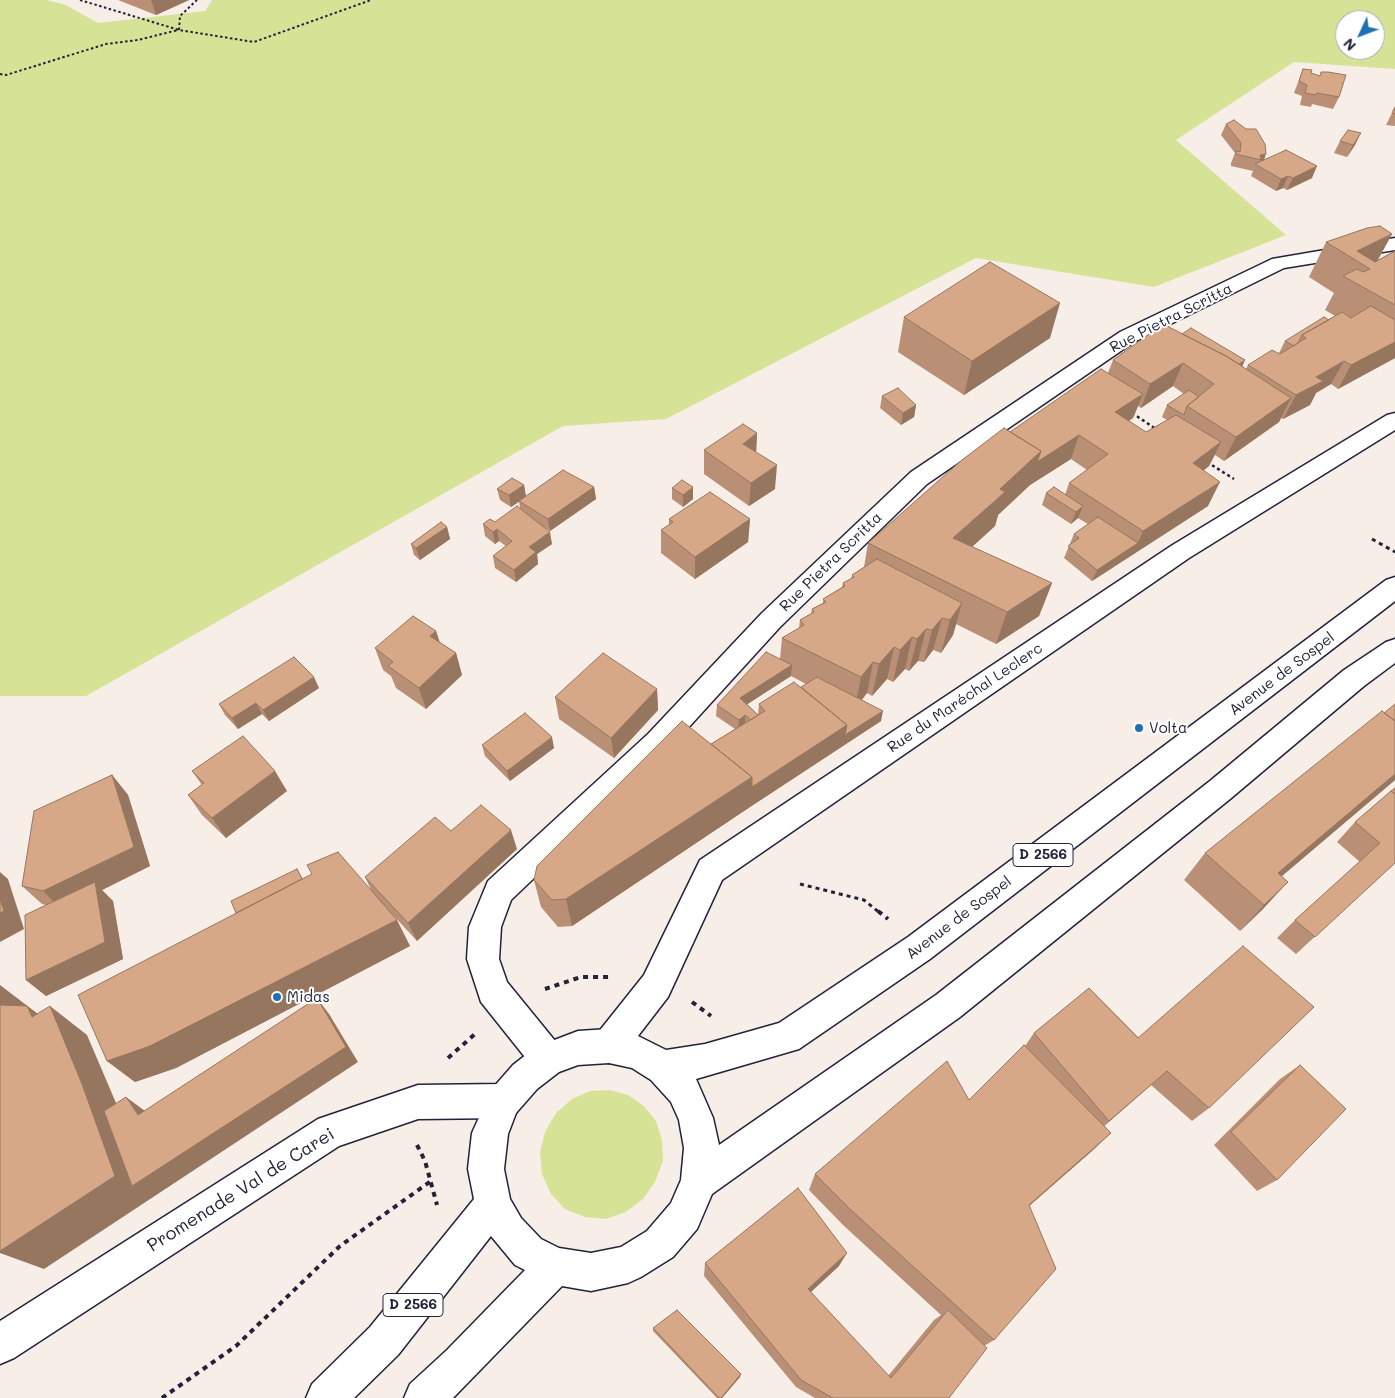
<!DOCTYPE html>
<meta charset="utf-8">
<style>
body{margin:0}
#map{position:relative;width:1395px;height:1398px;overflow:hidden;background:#f7eee7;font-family:Mali,sans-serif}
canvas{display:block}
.north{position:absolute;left:1335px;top:10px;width:50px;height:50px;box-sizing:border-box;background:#fff;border:1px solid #a7a7b1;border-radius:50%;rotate:227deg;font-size:14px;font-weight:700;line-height:20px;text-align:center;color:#22223b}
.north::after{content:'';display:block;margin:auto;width:18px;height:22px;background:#1f6fb2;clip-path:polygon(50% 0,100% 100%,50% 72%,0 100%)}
</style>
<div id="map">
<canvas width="1395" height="1398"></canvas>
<div class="north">N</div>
</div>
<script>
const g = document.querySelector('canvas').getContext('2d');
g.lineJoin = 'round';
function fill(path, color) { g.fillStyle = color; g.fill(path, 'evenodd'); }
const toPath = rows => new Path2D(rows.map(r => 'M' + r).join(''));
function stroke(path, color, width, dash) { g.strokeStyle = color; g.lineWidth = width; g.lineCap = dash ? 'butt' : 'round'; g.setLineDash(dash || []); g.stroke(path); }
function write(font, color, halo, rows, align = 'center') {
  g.font = font + ' Mali,sans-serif'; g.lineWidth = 4; g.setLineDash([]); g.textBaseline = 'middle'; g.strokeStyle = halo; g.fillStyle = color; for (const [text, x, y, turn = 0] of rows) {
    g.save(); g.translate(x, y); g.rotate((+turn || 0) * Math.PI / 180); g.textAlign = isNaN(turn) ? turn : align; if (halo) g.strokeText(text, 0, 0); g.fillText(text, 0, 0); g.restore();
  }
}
fill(toPath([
 [0,0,47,0,66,5,98,23,205,11,212,0,1395,0,1395,69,1294,62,1176,140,1286,235,1154,287,976,258,666,419,563,426,86,696,0,696],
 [1345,20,1375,20,1375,50,1345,50],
 [610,1090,628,1095,644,1106,656,1121,662,1140,663,1161,655,1182,643,1199,626,1212,606,1219,585,1217,565,1209,551,1194,542,1174,540,1152,545,1132,556,1113,572,1099,590,1091]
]), '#d6e397');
const street = toPath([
 [1395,238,1395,250,1284,268,1134,342,927,484,780,627,668,750,511,900,501,927,499,959,507,982,560,1047,565,1059,560,1071,548,1076,536,1071,481,1002,467,959,469,927,488,881,648,734,762,613,911,472,1120,332,1272,259,1395,238],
 [1395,413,1395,430,1189,558,722,880,668,997,621,1058,609,1063,597,1058,592,1046,597,1034,644,975,700,860,1171,546,1387,415,1395,413],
 [504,1084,516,1089,521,1101,516,1113,504,1118,418,1119,339,1146,14,1358,0,1364,0,1321,318,1119,418,1085,504,1084]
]);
const primary = toPath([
 [1395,577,1395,601,930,959,799,1049,696,1079,713,1118,719,1145,936,995,1210,781,1344,670,1386,642,1395,639,1395,663,1364,686,1230,799,960,1017,712,1194,697,1229,673,1257,641,1277,628,1283,591,1291,562,1286,453,1398,404,1398,410,1384,447,1350,525,1270,515,1265,491,1236,398,1355,354,1398,306,1398,312,1384,370,1327,474,1199,468,1169,472,1133,492,1089,513,1065,536,1047,578,1031,609,1029,638,1036,666,1050,705,1044,779,1023,908,937,1386,580,1395,577],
 [609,1063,632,1068,651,1080,671,1102,679,1120,684,1148,681,1180,671,1203,647,1231,621,1247,591,1253,559,1248,541,1239,521,1218,510,1199,504,1169,508,1134,516,1113,537,1089,559,1072,578,1065,609,1063]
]);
stroke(street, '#22223b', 3);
stroke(primary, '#22223b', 3);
stroke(toPath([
 [80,0,179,30,254,42,371,0],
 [179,30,180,16,197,0],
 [0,74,6,75,106,44,138,40,178,30]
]), '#22223b', 2, [2.5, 2.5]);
stroke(toPath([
 [1132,413,1156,429],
 [1207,462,1234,479]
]), '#22223b', 2.5, [3, 3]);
stroke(toPath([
 [1372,539,1395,552],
 [800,884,864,900,880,913]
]), '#22223b', 3, [4, 4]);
stroke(toPath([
 [878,911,888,919],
 [545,989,581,977,609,977],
 [692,1002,711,1016],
 [448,1058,475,1034],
 [417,1145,425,1161,437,1205],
 [162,1398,236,1346,340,1246,431,1181]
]), '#22223b', 4, [5, 5]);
fill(street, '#fff');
fill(primary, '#fff');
fill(toPath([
 [118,0,189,0,156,15],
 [1303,69,1311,73,1339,97,1333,109,1312,104,1311,107,1300,105,1302,96,1294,93],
 [1395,107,1395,126,1386,125],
 [1226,124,1264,160,1312,178,1287,190,1283,188,1276,191,1251,176,1253,171,1231,166,1231,163,1235,153,1221,135],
 [1340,141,1355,145,1347,157,1334,153],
 [1392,234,1378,260,1395,251,1395,358,1338,389,1331,384,1316,393,1310,405,1283,419,1281,418,1279,422,1224,461,1215,455,1209,466,1203,471,1208,506,1092,581,1064,558,1074,534,1088,524,1078,518,1071,524,1042,505,1046,493,1065,495,1069,483,1087,470,1071,459,1030,485,998,515,995,526,972,547,1052,583,1039,616,996,644,956,624,953,635,941,653,933,650,924,662,918,661,909,671,905,669,893,682,887,679,872,696,867,693,862,700,881,721,750,807,572,926,558,927,541,907,534,880,711,744,735,729,716,716,717,705,780,659,782,638,799,628,800,620,811,614,812,609,823,603,823,599,842,587,843,583,851,579,852,575,864,567,868,543,1010,432,1108,373,1113,360,1163,324,1246,369,1248,365,1280,354,1279,353,1285,341,1335,316,1325,310,1334,293,1309,277,1326,242],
 [1173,386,1184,394,1167,405,1162,417,1167,420,1146,432,1129,421,1133,418,1138,406,1141,408],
 [791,676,806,684,801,687,759,704,758,715,747,704],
 [904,317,1050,338,964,395,898,352],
 [882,396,916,405,914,417,901,425,880,408],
 [757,433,756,452,775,489,749,506,704,474,704,450],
 [524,485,526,497,511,507,500,500,497,489],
 [594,487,596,499,550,531,544,527,552,544,537,554,538,564,516,582,495,568,493,556,506,546,499,541,495,544,485,536,483,524,495,522,520,509,519,501],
 [672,488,693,499,683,507,672,499],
 [669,519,750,519,748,542,695,579,661,553,661,530,669,525],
 [447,527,450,539,420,560,414,555,411,544],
 [436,631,440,643,456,653,462,675,426,709,396,688,391,676,383,670,375,648],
 [319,688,269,721,262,714,238,729,225,715,219,704],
 [657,689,658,710,614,758,559,719,555,697],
 [482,745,554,748,510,781,485,756],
 [192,771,287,791,226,838,202,815,188,795,202,785],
 [112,775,128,795,150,866,102,890,113,901,123,959,46,996,26,980,46,905,42,904,22,886],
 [1395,780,1282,876,1263,909,1240,931,1184,880,1205,853],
 [1391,791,1395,863,1296,954,1277,938,1295,920,1360,862,1337,842,1355,822],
 [451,831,517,849,417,941,393,915,410,946,176,1068,135,1082,107,1061,236,913,297,869,303,879,372,892,365,877],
 [1089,988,1209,1108,1192,1121,1151,1085,1104,1126,1111,1133,1029,1206,994,1340,984,1346,949,1398,815,1398,796,1387,704,1276,705,1263,839,1266,811,1292,888,1376,934,1320,941,1315,843,1225,809,1190,815,1174,969,1100,1025,1046,1034,1033],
 [1300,1065,1277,1180,1257,1191,1214,1145,1280,1079],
 [653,1328,740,1377,722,1398,717,1398,653,1331]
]), '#b99075');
fill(toPath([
 [151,0,189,0,156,15],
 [1361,133,1355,145,1347,157,1353,145],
 [1266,154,1262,166,1258,166,1261,160,1260,155],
 [1317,166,1312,178,1287,190,1293,178],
 [1288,176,1283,188,1276,191,1281,179],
 [1392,234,1373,268,1370,269,1357,251],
 [1060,303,1050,338,964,395,972,361],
 [1395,342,1395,358,1338,389,1351,365],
 [1245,360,1240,372,1231,369],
 [1344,361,1331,384,1316,393,1310,405,1283,419,1296,395,1316,377],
 [1183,363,1173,386,1141,408,1150,384],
 [1143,394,1133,418,1106,435,1115,412],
 [1291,398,1279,422,1224,461,1236,437],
 [916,405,914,417,901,425,903,413],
 [757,433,756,456,743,444],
 [1079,435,1071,459,1030,485,998,515,995,526,945,571,953,538,1000,489,1041,451],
 [1221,442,1209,466,1182,487,1193,463],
 [777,465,775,489,749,506,751,483],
 [1220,482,1208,506,1092,581,1097,570,1138,543,1143,531],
 [524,485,526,497,511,507,509,495],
 [594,487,596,499,550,531,548,519],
 [693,487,693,499,683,507,683,495],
 [1083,506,1078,518,1071,524,1076,512],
 [750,519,748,542,695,579,695,557],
 [447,527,450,539,420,560,416,548],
 [497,529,499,541,495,544,493,532],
 [550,532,552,544,537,554,538,564,516,582,514,570,529,547],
 [1052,583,1039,616,996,644,1007,612],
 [962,603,953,635,941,653,950,620],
 [942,618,933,650,924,662,932,630],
 [926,629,918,661,909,671,917,639],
 [436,631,443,653,430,636],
 [912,637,905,669,893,682,900,650],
 [894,647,887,679,872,696,879,664],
 [456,653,462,675,426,709,419,688],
 [873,662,867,693,855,708,861,677],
 [792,665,791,676,740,709,740,698],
 [314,677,319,688,269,721,263,710],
 [657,689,658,710,614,758,611,738],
 [256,703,262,714,238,729,232,718],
 [883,711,881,721,750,807,572,926,566,899,752,777,847,725],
 [745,715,745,725,738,731,739,720],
 [552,737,554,748,510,781,507,771],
 [275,771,287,791,226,838,212,818],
 [1395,774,1395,780,1256,898,1278,873],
 [112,775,128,795,150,866,102,890,113,901,123,959,46,996,26,980,62,910,43,891],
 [511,830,517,849,417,941,408,923],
 [0,872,8,879,24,929,0,942],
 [1288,882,1263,909,1240,931,1264,905],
 [397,920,410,946,176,1068,135,1082,107,1061],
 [0,985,59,1030,50,1006,87,1035,119,1110,144,1178,317,998,329,1014,358,1062,44,1269,0,1253],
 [1167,1071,1095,1134,1109,1121],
 [126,1097,145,1111,138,1115],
 [1111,1133,1091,1152,1012,1221,1029,1205],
 [847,1253,839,1266,802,1300,808,1289],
 [741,1374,740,1377,722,1398,721,1398]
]), '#96765f');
const building = toPath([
 [1303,69,1312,70,1311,73,1320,76,1321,72,1328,72,1346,75,1339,97,1317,93,1316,95,1305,93,1307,85,1299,81,1303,69],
 [1395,107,1395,114,1392,113,1395,107],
 [1234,120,1246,129,1256,129,1265,144,1266,154,1260,155,1261,160,1236,154,1236,151,1240,152,1241,143,1226,124,1234,120],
 [1348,130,1361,133,1353,145,1340,141,1348,130],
 [1286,150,1317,166,1293,178,1288,176,1281,179,1255,164,1286,150],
 [1380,226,1392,234,1357,251,1375,262,1395,251,1395,305,1343,276,1357,269,1363,272,1370,269,1326,242,1367,228,1380,226],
 [990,262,1060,303,972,361,904,317,990,262],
 [1371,306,1395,320,1395,342,1351,365,1344,361,1316,377,1323,381,1296,395,1248,365,1272,350,1280,354,1306,338,1302,335,1342,312,1351,318,1371,306],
 [1324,317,1329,320,1302,335,1298,343,1294,346,1285,341,1324,317],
 [1163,324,1226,356,1291,398,1236,437,1187,406,1214,384,1183,363,1150,384,1113,360,1163,324],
 [1191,328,1245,360,1239,364,1226,356,1182,334,1191,328],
 [1101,369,1143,394,1115,412,1146,432,1176,415,1221,442,1193,463,1220,482,1143,531,1069,483,1108,454,1079,435,1037,462,1041,451,1010,432,1101,369],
 [898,388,916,405,903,413,882,396,898,388],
 [1189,390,1199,397,1187,406,1184,415,1167,405,1189,390],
 [743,424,757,433,743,444,777,465,751,483,704,450,743,424],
 [1004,428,1041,451,1000,489,1005,492,953,538,1052,583,1007,612,868,543,962,460,1004,428],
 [563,470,594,487,548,519,519,501,563,470],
 [512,478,524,485,509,495,497,489,512,478],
 [682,480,693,487,683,495,672,488,682,480],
 [1054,487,1083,506,1076,512,1046,493,1054,487],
 [710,492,750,519,695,557,661,530,673,522,669,519,710,492],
 [517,506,550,532,529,547,536,552,514,570,493,556,512,541,497,529,493,532,483,524,490,519,495,522,517,506],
 [1098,517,1138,543,1097,570,1068,546,1079,538,1074,534,1098,517],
 [441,522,447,527,416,548,411,544,441,522],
 [877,559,962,603,950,620,942,618,932,630,926,629,917,639,912,637,900,650,894,647,879,664,873,662,861,677,782,638,804,625,800,620,814,612,812,609,826,602,823,599,845,586,843,583,854,577,852,575,877,559],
 [413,616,436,631,430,636,456,653,419,688,388,666,393,662,375,648,413,616],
 [766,652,792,665,740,698,758,715,751,720,745,715,739,720,717,705,766,652],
 [603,653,657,689,611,738,555,697,603,653],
 [294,657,314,677,263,710,256,703,232,718,219,704,294,657],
 [817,677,883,711,845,735,847,725,801,687,817,677],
 [794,682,847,725,752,787,752,777,711,744,765,711,759,704,794,682],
 [1395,704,1395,721,1384,713,1395,704],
 [1382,711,1395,721,1395,774,1278,873,1288,882,1264,905,1205,853,1382,711],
 [525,713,552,737,507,771,482,745,525,713],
 [682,721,752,777,566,899,552,900,534,880,537,866,682,721],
 [243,736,275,771,212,818,188,795,204,783,192,771,243,736],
 [112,775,134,847,43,891,22,886,34,811,112,775],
 [1395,788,1395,794,1391,791,1395,788],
 [1391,791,1395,794,1395,863,1315,937,1295,920,1380,843,1355,822,1391,791],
 [481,805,511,830,408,923,365,877,435,817,451,831,481,805],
 [338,852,397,920,150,1046,107,1061,78,995,312,874,307,865,338,852],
 [297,869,302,879,236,913,231,901,297,869],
 [95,882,105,942,26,980,25,915,95,882],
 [0,899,4,911,0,913,0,899],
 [1243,946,1314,1007,1209,1108,1167,1071,1109,1121,1034,1033,1089,988,1138,1038,1243,946],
 [317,998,346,1047,132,1186,104,1111,126,1097,138,1115,317,998],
 [0,1005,27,1006,32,1017,50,1006,82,1084,115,1176,0,1251,0,1005],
 [1024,1045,1111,1133,1029,1205,1056,1269,994,1340,851,1210,815,1174,947,1061,969,1100,1024,1045],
 [1300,1065,1346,1109,1277,1180,1231,1132,1300,1065],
 [798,1188,847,1253,808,1289,891,1378,948,1310,987,1348,949,1398,833,1398,801,1380,705,1263,798,1188],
 [677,1310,741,1374,721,1398,719,1398,653,1328,677,1310]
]);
fill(building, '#d7a888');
stroke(building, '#96765f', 1);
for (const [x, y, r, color] of [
 [1139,728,5,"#1f6fb2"],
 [277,997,5,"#1f6fb2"]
]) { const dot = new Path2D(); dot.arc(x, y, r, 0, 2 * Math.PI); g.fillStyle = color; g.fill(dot); stroke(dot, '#fff', 2); }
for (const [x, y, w] of [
 [1043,855,60],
 [413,1305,60]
]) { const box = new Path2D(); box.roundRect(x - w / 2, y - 11.5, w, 23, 4); g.fillStyle = '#fff'; g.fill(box); stroke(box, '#22223b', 1); }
write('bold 14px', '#22223b', null, [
 ["D 2566",1043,855],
 ["D 2566",413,1305]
]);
write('15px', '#22223b', '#fff', [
 ["Rue Pietra Scritta",1171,318,-27],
 ["Rue Pietra Scritta",831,562,-44],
 ["Avenue de Sospel",1282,674,-37],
 ["Rue du Maréchal Leclerc",965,698,-34],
 ["Avenue de Sospel",959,918,-37]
]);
write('15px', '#22223b', '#fff', [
 ["Volta",1149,728],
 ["Midas",287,997]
], 'left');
write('18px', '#22223b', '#fff', [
 ["Promenade Val de Carei",241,1190,-32]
]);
</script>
